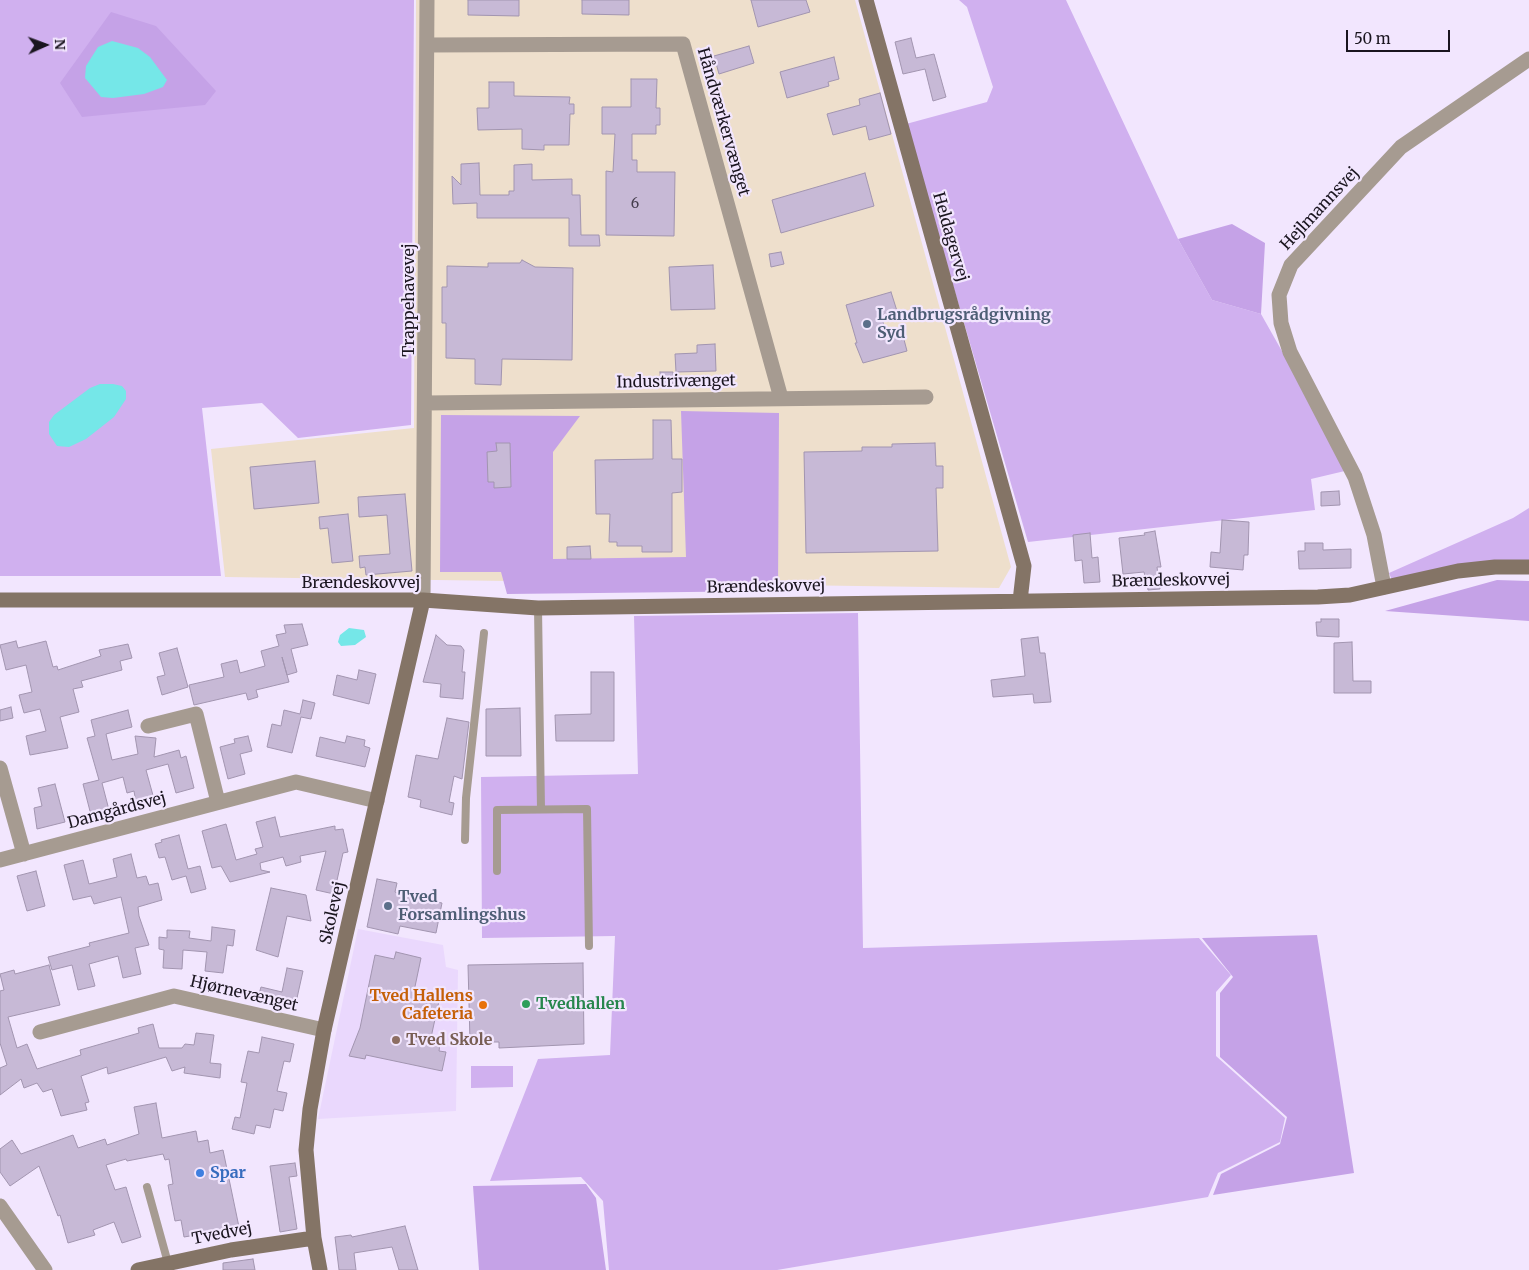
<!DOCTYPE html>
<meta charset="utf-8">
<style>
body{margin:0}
#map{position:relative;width:1529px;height:1270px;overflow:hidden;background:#f2e6fe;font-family:Merriweather,serif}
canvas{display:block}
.north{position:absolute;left:20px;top:20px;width:50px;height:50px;-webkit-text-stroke:4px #f2e6fe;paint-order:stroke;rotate:88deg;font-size:14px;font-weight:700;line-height:20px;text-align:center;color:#1a151f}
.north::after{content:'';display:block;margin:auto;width:18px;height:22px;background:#1a151f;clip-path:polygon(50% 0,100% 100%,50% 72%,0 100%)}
.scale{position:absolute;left:1346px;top:30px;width:104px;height:22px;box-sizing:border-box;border:2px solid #1a151f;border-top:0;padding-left:6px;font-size:15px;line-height:18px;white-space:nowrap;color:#1a151f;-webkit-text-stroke:4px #f2e6fe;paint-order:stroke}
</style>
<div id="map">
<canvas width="1529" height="1270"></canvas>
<div class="north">N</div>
<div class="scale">50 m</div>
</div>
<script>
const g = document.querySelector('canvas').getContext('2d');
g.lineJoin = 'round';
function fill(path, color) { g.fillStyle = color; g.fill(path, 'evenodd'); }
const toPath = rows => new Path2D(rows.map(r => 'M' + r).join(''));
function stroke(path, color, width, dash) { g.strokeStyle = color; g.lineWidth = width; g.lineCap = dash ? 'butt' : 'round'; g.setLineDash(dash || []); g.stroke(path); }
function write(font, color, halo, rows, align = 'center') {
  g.font = font + ' Merriweather,serif'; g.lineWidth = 4.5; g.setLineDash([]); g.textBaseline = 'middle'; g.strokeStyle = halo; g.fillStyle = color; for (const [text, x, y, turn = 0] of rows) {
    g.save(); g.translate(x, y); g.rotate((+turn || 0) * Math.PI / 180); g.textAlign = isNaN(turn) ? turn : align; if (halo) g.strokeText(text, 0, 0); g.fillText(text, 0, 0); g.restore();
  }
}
fill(toPath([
 [358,929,443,945,446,967,458,970,456,1111,318,1119]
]), '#ead8fd');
fill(toPath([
 [416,0,855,0,1011,567,999,588,225,577,211,449,414,428]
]), '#eedfcc');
fill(toPath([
 [0,0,414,0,411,425,298,438,262,403,202,408,221,576,0,576],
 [959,0,1066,0,1178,239,1212,300,1261,314,1349,470,1311,479,1315,510,1028,542,906,124,987,102,993,87,967,7],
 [1529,508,1529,565,1392,580,1389,573,1513,518],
 [858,613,863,948,1199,938,1231,975,1216,992,1216,1056,1285,1118,1280,1142,1218,1173,1208,1197,777,1270,609,1270,603,1201,581,1177,490,1181,538,1059,610,1055,615,936,482,938,481,777,638,774,634,616],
 [471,1066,513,1066,513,1087,471,1088]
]), '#d0b0ef');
fill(toPath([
 [111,12,156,26,216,91,205,105,82,117,60,83],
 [1232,224,1265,243,1261,314,1212,300,1178,239],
 [681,411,779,413,778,591,507,594,501,572,440,572,441,415,580,416,553,452,553,559,686,557],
 [1497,580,1529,581,1529,621,1385,611],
 [1317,935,1354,1173,1213,1195,1221,1174,1280,1144,1287,1117,1220,1057,1220,993,1233,977,1202,938],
 [586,1184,596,1198,606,1270,479,1270,473,1186]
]), '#c5a2e7');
fill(toPath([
 [112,41,138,48,150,57,167,80,163,87,144,94,113,98,101,97,85,78,86,66,98,47],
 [100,384,113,384,122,386,126,391,126,399,114,417,86,439,69,447,57,446,49,434,49,422,54,415,90,388],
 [349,628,364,630,366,637,355,645,341,646,338,642,340,635]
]), '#75e7e8');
const building = toPath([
 [468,0,519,0,519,16,468,15,468,0],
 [582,0,629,0,629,15,582,14,582,0],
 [751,0,806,0,810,12,758,27,751,0],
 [911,38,916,58,934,54,946,97,933,101,925,69,903,74,895,42,911,38],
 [749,46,754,63,719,74,714,56,749,46],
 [834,57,839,79,828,82,829,86,787,98,780,72,834,57],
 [631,79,657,79,656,108,660,108,660,125,656,125,656,134,632,134,632,160,637,160,637,172,675,172,674,236,606,235,606,171,613,172,615,134,602,134,602,107,631,107,631,79],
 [489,82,514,82,514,96,570,97,569,104,574,104,574,114,570,114,569,145,544,145,544,150,522,149,522,129,478,130,477,108,489,108,489,82],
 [880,93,891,134,869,140,866,126,833,135,827,114,860,105,859,99,880,93],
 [479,163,480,195,509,195,509,191,514,191,514,165,532,164,532,180,572,179,572,195,580,195,581,235,599,235,600,246,569,246,569,218,477,218,477,203,453,204,452,176,461,185,461,164,479,163],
 [865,173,874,206,781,233,772,200,865,173],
 [781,252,784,264,771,267,769,254,781,252],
 [522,260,535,267,573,268,572,360,502,359,501,385,475,384,475,359,446,358,446,323,442,323,442,287,447,287,447,266,488,267,488,263,520,263,522,260],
 [713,265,715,309,671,310,669,267,713,265],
 [891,292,897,311,881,315,887,336,902,332,907,351,863,363,855,343,857,343,846,305,891,292],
 [715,344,716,371,676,372,675,354,697,353,697,345,715,344],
 [660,372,673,372,673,387,661,388,660,372],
 [653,420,671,420,672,459,682,459,682,492,672,493,672,552,642,552,642,546,617,546,617,542,609,542,610,514,596,514,595,460,653,459,653,420],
 [496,443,510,443,511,487,494,488,494,482,488,482,487,452,497,451,496,443],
 [935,443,936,466,943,466,943,488,936,488,938,551,806,553,804,452,862,451,862,447,892,447,892,444,935,443],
 [315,461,319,503,254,509,250,467,315,461],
 [1339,491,1340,505,1321,506,1321,492,1339,491],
 [405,494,412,571,366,575,365,567,360,568,359,556,390,554,387,515,359,517,358,497,405,494],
 [348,514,353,561,332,563,328,528,320,529,319,517,348,514],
 [1222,520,1249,522,1248,555,1244,555,1243,570,1210,567,1211,552,1220,553,1222,520],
 [1155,531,1161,567,1157,567,1160,589,1148,590,1144,572,1123,574,1119,538,1145,535,1144,533,1155,531],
 [1090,533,1092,558,1098,557,1100,582,1084,583,1082,560,1075,561,1073,535,1090,533],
 [1305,543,1323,543,1323,550,1351,549,1351,568,1299,569,1298,551,1305,551,1305,543],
 [590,546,591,559,567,559,567,547,590,546],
 [1321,619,1339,619,1339,637,1317,636,1316,622,1321,622,1321,619],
 [302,624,308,645,291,649,297,672,287,675,282,657,289,682,256,690,258,697,248,700,246,693,194,705,189,685,224,677,221,664,237,660,240,673,265,666,261,651,279,646,276,635,286,633,284,625,302,624],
 [436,635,447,645,461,646,464,650,462,672,465,672,463,699,440,697,441,684,423,682,436,635],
 [1038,637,1040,653,1045,653,1051,702,1034,703,1033,694,993,697,991,680,1025,676,1021,639,1038,637],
 [16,641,18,648,46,641,53,667,57,666,58,670,101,656,99,650,128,644,132,658,120,661,122,670,81,681,83,687,73,689,79,712,60,717,68,748,30,755,26,736,46,731,40,709,24,713,19,695,32,692,26,665,6,670,0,645,16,641],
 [1352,642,1353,681,1371,681,1371,693,1334,693,1334,643,1352,642],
 [177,648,188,687,162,695,157,677,165,675,159,653,177,648],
 [359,670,376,674,369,704,333,695,337,675,357,680,359,670],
 [591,672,614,672,614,741,556,741,555,715,591,714,591,672],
 [303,700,315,703,311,719,301,717,292,753,267,747,272,724,281,726,284,710,300,714,303,700],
 [11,707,13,718,0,721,0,710,11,707],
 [520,708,521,756,486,756,486,709,520,708],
 [128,710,132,727,106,734,112,760,138,754,135,736,156,738,154,757,179,750,181,758,186,756,194,788,176,793,168,764,146,770,154,799,136,803,134,791,127,793,123,777,102,783,109,810,91,815,83,784,99,780,87,738,95,736,91,720,128,710],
 [447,718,469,722,462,779,454,776,449,802,454,803,452,815,420,807,421,800,408,797,416,755,438,759,447,718],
 [248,736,252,751,240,754,245,774,228,779,220,747,235,743,234,739,248,736],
 [347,736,365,740,364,746,370,748,365,767,316,756,320,737,345,743,347,736],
 [55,784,65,822,37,829,34,808,42,806,38,788,55,784],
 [275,817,280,837,335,826,335,830,343,829,348,852,343,853,334,894,316,890,326,851,300,856,301,862,286,866,283,857,260,863,261,870,270,872,230,882,221,866,212,868,202,831,226,824,236,860,257,854,255,849,263,847,256,822,275,817],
 [179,835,188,869,200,866,206,889,191,893,186,876,172,880,165,857,159,858,155,844,162,842,161,840,179,835],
 [131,854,137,878,146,876,149,885,158,883,162,900,138,907,139,916,149,945,135,948,141,974,123,978,118,956,89,964,95,986,78,990,72,965,52,970,48,957,90,946,89,943,129,933,121,897,94,904,91,896,73,900,64,865,83,860,89,884,117,877,113,859,131,854],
 [36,871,45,906,27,911,17,876,36,871],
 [377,879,397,883,395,892,401,895,442,903,436,933,400,926,398,934,367,927,377,879],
 [271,888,306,895,311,921,287,916,278,957,256,950,271,888],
 [212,927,235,930,233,946,227,945,223,973,205,971,207,952,183,950,182,969,163,968,164,950,159,949,159,937,167,938,167,930,190,931,189,938,211,941,212,927],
 [396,952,421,958,413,996,439,1001,430,1042,440,1044,439,1051,446,1052,442,1071,366,1055,365,1059,349,1056,360,1028,375,955,394,959,396,952],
 [583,963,584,1044,499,1048,499,1042,470,1042,468,965,583,963],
 [49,965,60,1005,8,1017,17,1048,27,1044,37,1069,81,1055,80,1050,139,1033,138,1028,153,1024,159,1048,182,1048,185,1044,194,1045,196,1033,214,1035,210,1063,221,1064,220,1078,184,1073,185,1067,172,1071,166,1057,108,1074,107,1067,81,1076,89,1102,85,1103,87,1110,61,1116,52,1089,43,1092,37,1083,24,1088,21,1079,0,1095,0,1068,7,1065,0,1043,0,991,4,990,0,974,14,970,15,974,49,965],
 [287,968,303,971,295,1007,258,998,261,987,282,992,287,968],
 [262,1037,294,1044,290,1062,284,1061,277,1091,287,1093,283,1111,274,1109,270,1128,256,1125,254,1134,232,1129,235,1117,240,1118,247,1083,241,1082,248,1051,259,1053,262,1037],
 [156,1103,162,1138,196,1131,198,1142,208,1140,210,1153,223,1150,239,1227,230,1228,230,1232,214,1235,214,1232,184,1237,181,1220,175,1221,168,1185,173,1184,169,1159,165,1160,163,1154,127,1161,126,1159,106,1165,115,1190,126,1187,141,1237,122,1243,114,1222,93,1230,95,1235,68,1243,60,1215,58,1216,39,1166,10,1186,0,1172,0,1149,12,1140,21,1154,73,1135,78,1148,105,1139,107,1145,139,1134,134,1107,156,1103],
 [295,1163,297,1176,289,1177,297,1229,280,1232,270,1166,295,1163],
 [405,1226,418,1270,399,1270,392,1247,354,1253,356,1270,339,1270,335,1237,351,1235,352,1237,405,1226],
 [253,1259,255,1270,223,1270,223,1263,253,1259]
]);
fill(building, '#c7b9d6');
stroke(building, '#a295b0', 1);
stroke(toPath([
 [538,608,541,809],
 [465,840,466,798,484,633],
 [497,871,497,810,587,809,589,946],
 [147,1187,168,1263]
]), '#a69b91', 8);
stroke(toPath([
 [427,45,683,44,781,398],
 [426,403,926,397],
 [1384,587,1374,535,1355,477,1290,352,1281,323,1279,295,1291,265,1401,147,1529,59],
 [423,600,427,0],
 [148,726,196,714,218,802],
 [0,768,24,854],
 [0,860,296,782,377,801],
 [40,1032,174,996,324,1030],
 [0,1206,45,1270]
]), '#a69b91', 15);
stroke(toPath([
 [866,0,1024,566,1020,601],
 [0,600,423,600,538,608,1318,597,1350,595,1458,571,1495,567,1529,567],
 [138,1270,231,1250,314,1238],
 [320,1270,314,1238,306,1150,310,1109,324,1030,423,600]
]), '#847466', 15);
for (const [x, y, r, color] of [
 [867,324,5,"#5c6f8a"],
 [388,906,5,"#5c6f8a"],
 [526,1004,5,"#2e9e5b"],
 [483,1005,5,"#e8710a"],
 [396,1040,5,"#8d6e63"],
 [200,1173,5,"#3f7fe0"]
]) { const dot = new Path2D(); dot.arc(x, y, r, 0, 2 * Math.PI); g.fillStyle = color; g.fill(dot); stroke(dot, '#f2e6fe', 2); }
write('14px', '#453e4d', null, [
 ["6",635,204]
]);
write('16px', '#1a151f', '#f2e6fe', [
 ["Håndværkervænget",723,122,74],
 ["Hejlmannsvej",1320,209,-47],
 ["Heldagervej",950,237,74],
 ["Trappehavevej",409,300,-90],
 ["Industrivænget",676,382,-1],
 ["Brændeskovvej",1171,581,-1],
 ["Brændeskovvej",361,583],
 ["Brændeskovvej",766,587,-1],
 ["Damgårdsvej",117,811,-15],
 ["Skolevej",333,913,-77],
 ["Hjørnevænget",244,994,13],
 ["Tvedvej",222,1234,-11]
]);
write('bold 16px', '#4e5e75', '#f2e6fe', [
 ["Landbrugsrådgivning",877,315],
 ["Syd",877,333],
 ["Tved",398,897],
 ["Forsamlingshus",398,915]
], 'left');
write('bold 16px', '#c56008', '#f2e6fe', [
 ["Tved Hallens",473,996],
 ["Cafeteria",473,1014]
], 'right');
write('bold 16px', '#27864d', '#f2e6fe', [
 ["Tvedhallen",536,1004]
], 'left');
write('bold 16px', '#785e54', '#f2e6fe', [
 ["Tved Skole",406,1040]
], 'left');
write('bold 16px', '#366cbe', '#f2e6fe', [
 ["Spar",210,1173]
], 'left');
</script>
